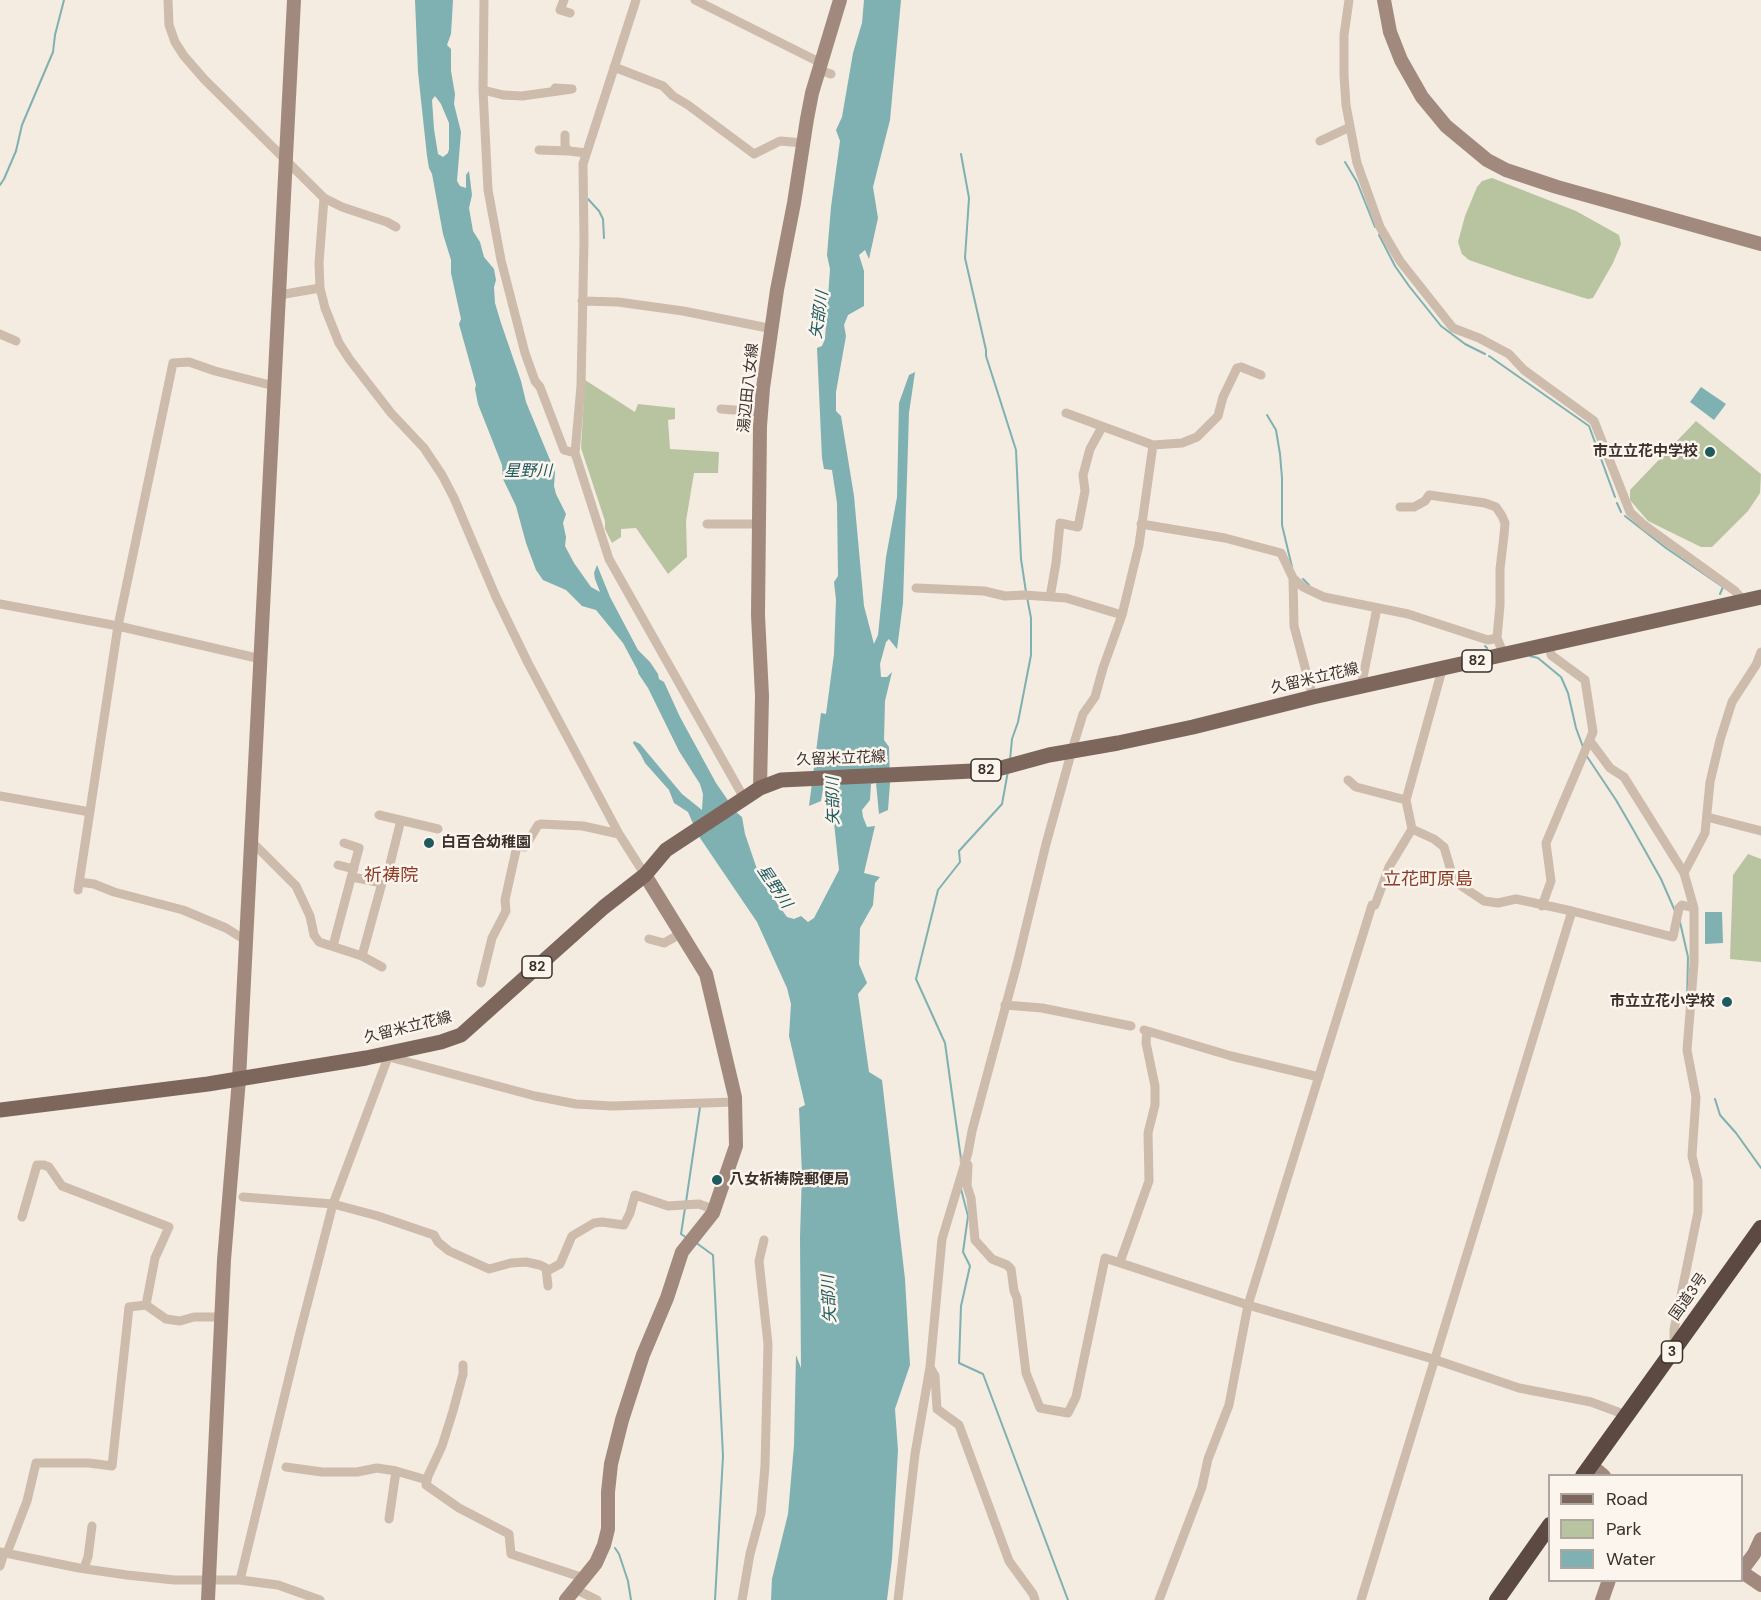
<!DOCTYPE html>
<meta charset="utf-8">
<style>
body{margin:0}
#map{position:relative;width:1761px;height:1600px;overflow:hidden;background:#f4ebe1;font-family:"DM Sans",sans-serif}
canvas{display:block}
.legend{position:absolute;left:1548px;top:1474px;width:195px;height:108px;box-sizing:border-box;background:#fbf5ee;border:2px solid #aea6a0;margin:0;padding:8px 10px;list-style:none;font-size:18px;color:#3b302b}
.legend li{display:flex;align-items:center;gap:12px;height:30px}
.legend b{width:30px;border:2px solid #aea6a0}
</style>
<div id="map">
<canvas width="1761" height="1600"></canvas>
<ul class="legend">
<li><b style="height:8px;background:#7d675c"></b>Road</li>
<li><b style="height:16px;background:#b8c4a0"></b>Park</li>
<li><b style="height:16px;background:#7fb0b2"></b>Water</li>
</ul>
</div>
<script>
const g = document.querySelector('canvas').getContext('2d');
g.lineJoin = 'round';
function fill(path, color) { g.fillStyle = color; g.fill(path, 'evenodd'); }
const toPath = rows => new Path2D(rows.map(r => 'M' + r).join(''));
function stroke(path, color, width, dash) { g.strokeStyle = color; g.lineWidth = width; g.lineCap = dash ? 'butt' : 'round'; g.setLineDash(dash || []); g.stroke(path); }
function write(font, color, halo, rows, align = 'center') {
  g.font = font + ' "DM Sans","Noto Sans JP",sans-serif'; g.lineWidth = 5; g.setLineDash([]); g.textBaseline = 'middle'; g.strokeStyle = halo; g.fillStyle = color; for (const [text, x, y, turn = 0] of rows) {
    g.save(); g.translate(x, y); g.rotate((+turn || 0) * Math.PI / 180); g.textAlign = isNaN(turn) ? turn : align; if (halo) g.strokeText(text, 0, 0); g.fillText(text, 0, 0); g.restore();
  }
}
fill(toPath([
 [1492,178,1576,211,1619,235,1621,244,1613,263,1593,298,1588,299,1581,297,1515,276,1469,260,1462,254,1458,242,1465,216,1477,187,1482,181],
 [585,380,635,412,638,404,675,408,675,419,668,420,670,449,719,452,718,473,694,473,686,521,687,557,668,574,636,528,621,529,621,537,612,543,605,529,605,521,581,448],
 [1696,421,1761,474,1760,493,1748,511,1712,547,1701,547,1648,521,1630,500,1630,490],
 [1748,854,1761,859,1761,962,1730,959,1733,875]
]), '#b8c4a0');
fill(toPath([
 [415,0,453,0,451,34,447,45,451,49,451,71,455,94,454,104,461,132,457,181,460,186,466,188,466,175,469,171,472,195,469,208,473,231,480,242,484,257,494,269,496,280,494,287,495,303,501,323,521,381,526,402,555,472,554,486,556,494,566,514,563,523,566,537,565,546,574,563,591,587,600,592,595,579,594,573,597,565,610,597,638,650,650,662,658,674,659,679,664,682,680,717,716,783,736,812,742,817,745,834,761,881,787,917,794,919,801,916,808,922,814,918,839,870,830,785,824,783,821,801,809,806,821,713,826,714,834,654,836,600,834,582,838,576,837,503,832,470,824,469,822,458,817,348,822,346,825,339,830,269,827,255,831,207,840,141,836,130,842,117,853,53,862,23,864,0,901,0,890,120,873,187,878,218,869,259,865,250,859,255,864,271,864,306,848,315,844,325,846,336,836,392,836,411,841,416,854,496,864,606,874,644,878,635,886,557,897,497,899,403,909,375,915,372,909,413,903,603,897,649,889,639,886,642,880,664,881,677,887,677,892,672,885,701,884,740,889,747,890,783,888,810,879,814,876,783,871,784,870,800,862,810,863,817,867,827,875,826,864,873,880,877,875,883,873,905,860,928,859,964,867,983,858,994,869,1072,882,1080,905,1279,910,1365,895,1409,898,1450,892,1559,887,1600,771,1600,772,1579,788,1514,794,1445,796,1355,801,1368,800,1237,802,1174,799,1108,805,1105,789,1036,791,1004,787,988,757,922,698,835,688,812,674,803,669,790,645,763,641,755,633,743,634,741,640,744,682,794,702,810,703,794,700,784,679,751,648,688,638,673,638,671,623,643,596,610,582,606,566,590,543,580,536,570,526,543,516,506,503,479,502,465,478,404,475,389,476,385,459,324,461,319,451,273,451,260,443,234,432,174,429,168,427,156,418,72],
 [435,96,441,104,449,123,449,149,448,153,443,157,438,154,434,129,432,100],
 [1701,387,1726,404,1714,420,1690,402],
 [1705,912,1722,912,1723,943,1705,944]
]), '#7fb0b2');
stroke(toPath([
 [961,154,969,198,965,258,986,350,986,356,1016,450,1021,559,1026,592],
 [1345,162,1357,182,1375,227],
 [0,185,4,179,16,151,22,125,53,52,55,35,64,0],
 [588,199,599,211,603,219,604,238],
 [1379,235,1395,266,1409,286,1441,326,1465,344,1485,354],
 [1489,356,1589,426,1615,497],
 [1267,415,1276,430,1280,454,1282,478,1282,525,1292,567],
 [1617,503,1621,512],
 [1625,516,1666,548,1723,587,1720,594],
 [1303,579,1309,585],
 [1485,646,1487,648],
 [1530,656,1538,658,1561,677,1568,693,1576,728,1583,747],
 [1586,755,1616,800,1634,831,1661,879,1675,911],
 [1010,760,1012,739,1018,722,1031,655,1031,618,1027,597],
 [1680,922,1688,957,1687,1002],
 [1715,1099,1720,1115,1736,1133,1761,1168],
 [961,1159,945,1043,916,979,938,890,960,862,959,851,1002,804,1008,771],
 [961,1189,968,1216,963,1252,970,1266,961,1306,959,1363,983,1374,1068,1600],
 [686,1202,700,1107],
 [685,1208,681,1234,687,1238],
 [695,1242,713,1255,723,1456,715,1600],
 [615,1548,619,1554,628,1581,631,1600]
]), '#7fb0b2', 2);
stroke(toPath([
 [168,0,169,25,175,42,184,56,204,79,324,198,319,263,320,288,325,308,339,343,350,360,391,413,424,448,442,475,454,498,496,597,528,663,619,834,645,875],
 [484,0,483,90,488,190,501,260,525,353,535,381,540,387,564,450,575,453],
 [564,0,560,10,570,13],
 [636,0,583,164,584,241,581,386,575,453,609,559,744,798],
 [695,0,821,63],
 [1349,0,1344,35,1344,75,1346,105,1352,137,1357,163,1380,227,1400,261,1453,328,1479,338,1509,354,1524,370,1594,421,1630,512,1644,525,1735,591,1744,601],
 [614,67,663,86,673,96,688,105,754,154,780,141,803,143],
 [819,70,831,74],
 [483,90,503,95,522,96,572,89,555,88],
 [565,135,565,147,569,151,586,153],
 [1320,141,1350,127],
 [539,150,569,151],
 [324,198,342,207,387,222,396,227],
 [279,295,320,288],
 [582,301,618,302,683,311,773,329],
 [0,334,16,341],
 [721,409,761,412],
 [1066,413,1153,445,1182,443,1197,437,1218,416,1223,397,1237,368,1241,367,1261,375],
 [1400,507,1414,507,1425,501,1429,495,1485,503,1496,507,1502,516,1505,523,1504,535,1500,569,1500,605,1497,638],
 [707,524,759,524],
 [1141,524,1225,538,1281,553,1293,578,1294,626,1313,697],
 [1293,578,1303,587,1324,597,1408,614,1488,640,1497,638,1504,655],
 [916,588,984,591,1005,596,1024,595,1066,598,1122,615],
 [1050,597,1056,563,1060,523,1078,527,1085,491,1083,475,1090,449,1102,427],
 [0,604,118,626,261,659],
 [1361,687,1377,608],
 [1590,741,1610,768,1624,777,1684,873,1694,908,1694,963,1687,1050,1696,1097,1692,1156,1698,1181,1698,1212,1674,1330,1674,1344],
 [1348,780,1356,787,1406,800],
 [0,796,90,812],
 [379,815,438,829],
 [1707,817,1761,831],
 [1412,829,1434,839,1444,847,1454,881,1484,901,1498,903,1516,899,1572,911,1673,937,1679,908,1682,905,1694,908],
 [251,841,296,886,310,916,314,935,319,942,362,956,382,967],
 [338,865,354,869],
 [1684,873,1705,833,1710,782,1720,740,1732,702,1756,665,1761,652],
 [352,877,382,883],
 [79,882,94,884,114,892,183,910,226,928,245,940],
 [78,890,118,626,173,363,189,362,215,371,274,386],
 [1542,906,1551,881,1546,843,1593,732,1585,680,1551,655,1549,644],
 [649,939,664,943,682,933],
 [333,946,359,848,344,843],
 [362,956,382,883,389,868,401,820],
 [481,983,492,938,506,911,505,900,517,846,525,847,538,825,541,824,583,826,619,834],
 [1005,1005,1042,1008,1131,1026],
 [1144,1030,1231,1056,1319,1077],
 [389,1057,535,1096,576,1104,612,1106,735,1102],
 [964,1160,968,1165,967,1186,971,1198,975,1240,992,1259,1007,1265,1011,1269,1014,1291,1017,1298,1026,1373,1040,1408,1068,1413,1076,1397,1105,1258,1248,1305,1433,1359,1519,1388,1591,1402,1626,1415],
 [243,1197,333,1204,378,1216,434,1235,438,1242,449,1251,489,1269,511,1263,526,1262,540,1265,546,1268,548,1286],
 [22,1217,37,1165,44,1165,49,1167,62,1186,169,1227,155,1258,146,1305,166,1319,180,1321,194,1317,221,1317],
 [1120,1262,1149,1181,1148,1133,1155,1105,1155,1086,1146,1043,1147,1031],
 [547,1271,560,1264,572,1236,594,1223,602,1222,624,1225,630,1213,635,1195,668,1206,699,1204,715,1210],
 [463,1365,463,1374,453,1411,442,1446,428,1476,426,1485,459,1508,509,1534,511,1554,584,1578],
 [930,1367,935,1376,937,1409,959,1425,1009,1561,1033,1594,1035,1600],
 [286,1467,322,1472,357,1472,377,1468,396,1471,427,1480],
 [389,1519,396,1471],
 [0,1552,79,1568,127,1575,174,1580,240,1580,278,1585,320,1600],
 [7,1553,27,1501,36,1463,89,1463,112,1466,129,1307,146,1305],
 [0,1566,4,1553],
 [84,1568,88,1557,92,1526],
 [240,1580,299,1336,333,1204,390,1052],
 [575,1589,597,1600],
 [742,1600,750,1554,761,1513,765,1466,768,1344,759,1261,764,1240],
 [898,1600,915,1454,930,1367,942,1239,968,1153,972,1131,1017,964,1046,844,1072,750,1083,714,1095,697,1103,668,1122,615,1139,545,1153,445],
 [1159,1600,1202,1487,1208,1459,1229,1405,1248,1305,1372,905,1375,905,1389,867,1412,829,1406,800,1442,670],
 [1361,1600,1572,911]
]), '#cdbbac', 9);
stroke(toPath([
 [1384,0,1390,32,1401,60,1422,97,1446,126,1487,160,1506,170,1557,187,1761,244],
 [760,788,762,696,758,615,760,426,763,388,777,290,794,203,807,119,812,93,840,0],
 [1591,1465,1604,1476],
 [1742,1570,1754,1554,1761,1539],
 [1742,1572,1761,1585],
 [208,1600,224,1260,239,1079,294,0],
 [566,1600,596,1563,604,1545,608,1529,608,1492,611,1464,622,1420,643,1355,667,1298,682,1252,713,1213,736,1146,735,1097,706,974,645,875],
 [1602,1600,1609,1580]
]), '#a18a7d', 14);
stroke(toPath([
 [0,1110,208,1084,366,1058,441,1042,461,1035,604,907,645,875,666,850,760,788,781,780,994,770,1049,755,1118,743,1193,727,1313,697,1761,597]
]), '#7d675c', 15);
stroke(toPath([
 [1583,1476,1761,1228],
 [1497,1600,1550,1525]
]), '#5c4a42', 16);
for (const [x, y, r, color] of [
 [1710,452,6,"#1f5a5e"],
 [429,843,6,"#1f5a5e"],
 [1727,1002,6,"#1f5a5e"],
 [717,1180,6,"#1f5a5e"]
]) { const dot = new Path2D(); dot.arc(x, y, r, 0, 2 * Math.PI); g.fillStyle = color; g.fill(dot); stroke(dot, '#fbf5ee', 2); }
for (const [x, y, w] of [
 [1477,661,30],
 [986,770,30],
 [537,967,30],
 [1672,1352,21]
]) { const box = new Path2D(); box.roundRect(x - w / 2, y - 11, w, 22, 4.5); g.fillStyle = '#fbf5ee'; g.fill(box); stroke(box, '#3b302b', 1.5); }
write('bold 14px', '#3b302b', null, [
 ["82",1477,661],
 ["82",986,770],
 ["82",537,967],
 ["3",1672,1352]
]);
write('15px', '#3b302b', '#fbf5ee', [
 ["湯辺田八女線",749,388,-84],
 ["久留米立花線",1315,679,-13],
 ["久留米立花線",841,759,-2],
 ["久留米立花線",408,1028,-14],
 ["国道3号",1689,1297,-55]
]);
write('bold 15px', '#3b302b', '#fbf5ee', [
 ["市立立花中学校",1698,452],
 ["白百合幼稚園",441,843,"left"],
 ["市立立花小学校",1715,1002],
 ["八女祈祷院郵便局",729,1180,"left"]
], 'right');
write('italic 16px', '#1f5a5e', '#fbf5ee', [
 ["矢部川",820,315,-82],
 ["星野川",528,472],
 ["矢部川",834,801,-91],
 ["星野川",774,887,56],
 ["矢部川",830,1299,-93]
]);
write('18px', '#8c3b22', '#fbf5ee', [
 ["祈祷院",391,876],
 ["立花町原島",1428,880]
]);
</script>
